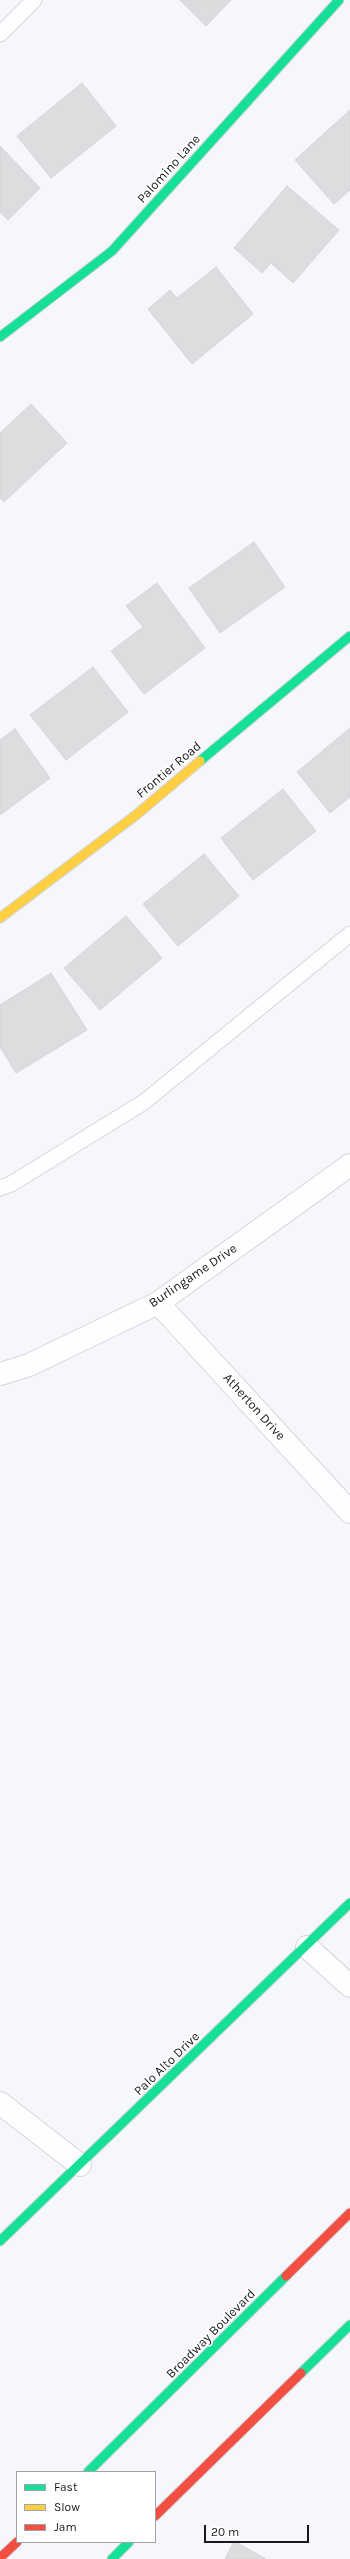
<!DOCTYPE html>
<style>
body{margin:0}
#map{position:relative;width:350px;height:2559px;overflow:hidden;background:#f6f7fc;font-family:Karla,sans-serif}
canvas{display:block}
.legend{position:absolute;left:16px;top:2471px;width:140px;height:72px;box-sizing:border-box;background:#fff;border:1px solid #a2a3a4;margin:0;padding:5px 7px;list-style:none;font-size:12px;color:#17181b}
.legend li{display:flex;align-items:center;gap:8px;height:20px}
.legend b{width:20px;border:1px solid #a2a3a4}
.scale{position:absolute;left:204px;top:2525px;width:105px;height:18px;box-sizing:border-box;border:2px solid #17181b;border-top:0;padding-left:5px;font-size:12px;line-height:14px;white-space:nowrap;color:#17181b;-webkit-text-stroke:3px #fff;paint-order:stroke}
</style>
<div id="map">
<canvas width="350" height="2559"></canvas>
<ul class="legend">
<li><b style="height:5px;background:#16e098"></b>Fast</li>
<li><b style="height:5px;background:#ffcf43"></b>Slow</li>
<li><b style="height:5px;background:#f24e42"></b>Jam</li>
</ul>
<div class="scale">20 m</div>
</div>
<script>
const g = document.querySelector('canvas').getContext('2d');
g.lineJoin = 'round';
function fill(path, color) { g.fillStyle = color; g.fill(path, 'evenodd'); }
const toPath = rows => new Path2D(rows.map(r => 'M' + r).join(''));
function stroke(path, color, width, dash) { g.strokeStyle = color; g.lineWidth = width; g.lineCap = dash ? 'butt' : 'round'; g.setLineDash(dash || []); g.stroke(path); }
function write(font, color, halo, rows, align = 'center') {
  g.font = font + ' Karla,sans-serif'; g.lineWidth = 3.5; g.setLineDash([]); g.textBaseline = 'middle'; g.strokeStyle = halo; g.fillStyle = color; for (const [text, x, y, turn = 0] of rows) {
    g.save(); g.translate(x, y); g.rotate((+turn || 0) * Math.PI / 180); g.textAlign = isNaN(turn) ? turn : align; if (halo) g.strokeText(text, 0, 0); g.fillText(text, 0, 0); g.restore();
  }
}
const building = toPath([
 [180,0,231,0,206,26,180,0],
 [82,83,116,126,51,178,17,136,82,83],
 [350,110,350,190,334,204,295,160,350,110],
 [0,146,40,188,8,220,0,212,0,146],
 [287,186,339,230,293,283,271,263,262,273,234,248,287,186],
 [216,267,253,314,192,364,148,309,170,290,177,298,216,267],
 [31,404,67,443,4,502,0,498,0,433,31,404],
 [254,542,285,587,220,633,189,588,254,542],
 [157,583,205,648,144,694,111,651,143,627,126,606,157,583],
 [93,667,128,712,66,760,30,715,93,667],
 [350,728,350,797,330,813,297,772,350,728],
 [15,729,50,778,0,815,0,740,15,729],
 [283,789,316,831,253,880,221,838,283,789],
 [204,854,239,896,178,946,143,904,204,854],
 [126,916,162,958,100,1010,64,968,126,916],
 [51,973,87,1030,16,1073,0,1047,0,1005,51,973],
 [234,2541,266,2559,225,2559,234,2541]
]);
fill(building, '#dddde0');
stroke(building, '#d5d5d8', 1);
const lane = toPath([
 [0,34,34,0],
 [0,1188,11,1184,144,1102,350,934]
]);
const street = toPath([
 [158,1303,350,1512],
 [0,1374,29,1365,158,1303,350,1165],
 [307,1947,350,1986],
 [0,2103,80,2165]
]);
const fast = toPath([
 [0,337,112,251,339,0],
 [200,761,350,636],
 [0,2241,350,1903],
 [301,2373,350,2325],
 [88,2472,286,2276],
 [112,2559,129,2542]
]);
const slow = toPath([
 [0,918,136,815,200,761]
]);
const jam = toPath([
 [286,2276,350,2213],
 [155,2516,301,2373],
 [0,2558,17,2542]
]);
stroke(lane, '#d4d5d8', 17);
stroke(street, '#d4d5d8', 24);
stroke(fast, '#d4d5d8', 11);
stroke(slow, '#d4d5d8', 11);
stroke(jam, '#d4d5d8', 11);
stroke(lane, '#fefeff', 15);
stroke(street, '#fefeff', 22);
stroke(fast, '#16e098', 9);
stroke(slow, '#ffcf43', 9);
stroke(jam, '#f24e42', 9);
write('13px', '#17181b', '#fff', [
 ["Palomino Lane",169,169,-48],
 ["Frontier Road",169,770,-40],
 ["Burlingame Drive",193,1276,-34],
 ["Atherton Drive",254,1407,48],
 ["Palo Alto Drive",167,2064,-44],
 ["Broadway Boulevard",211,2334,-45]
]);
</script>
